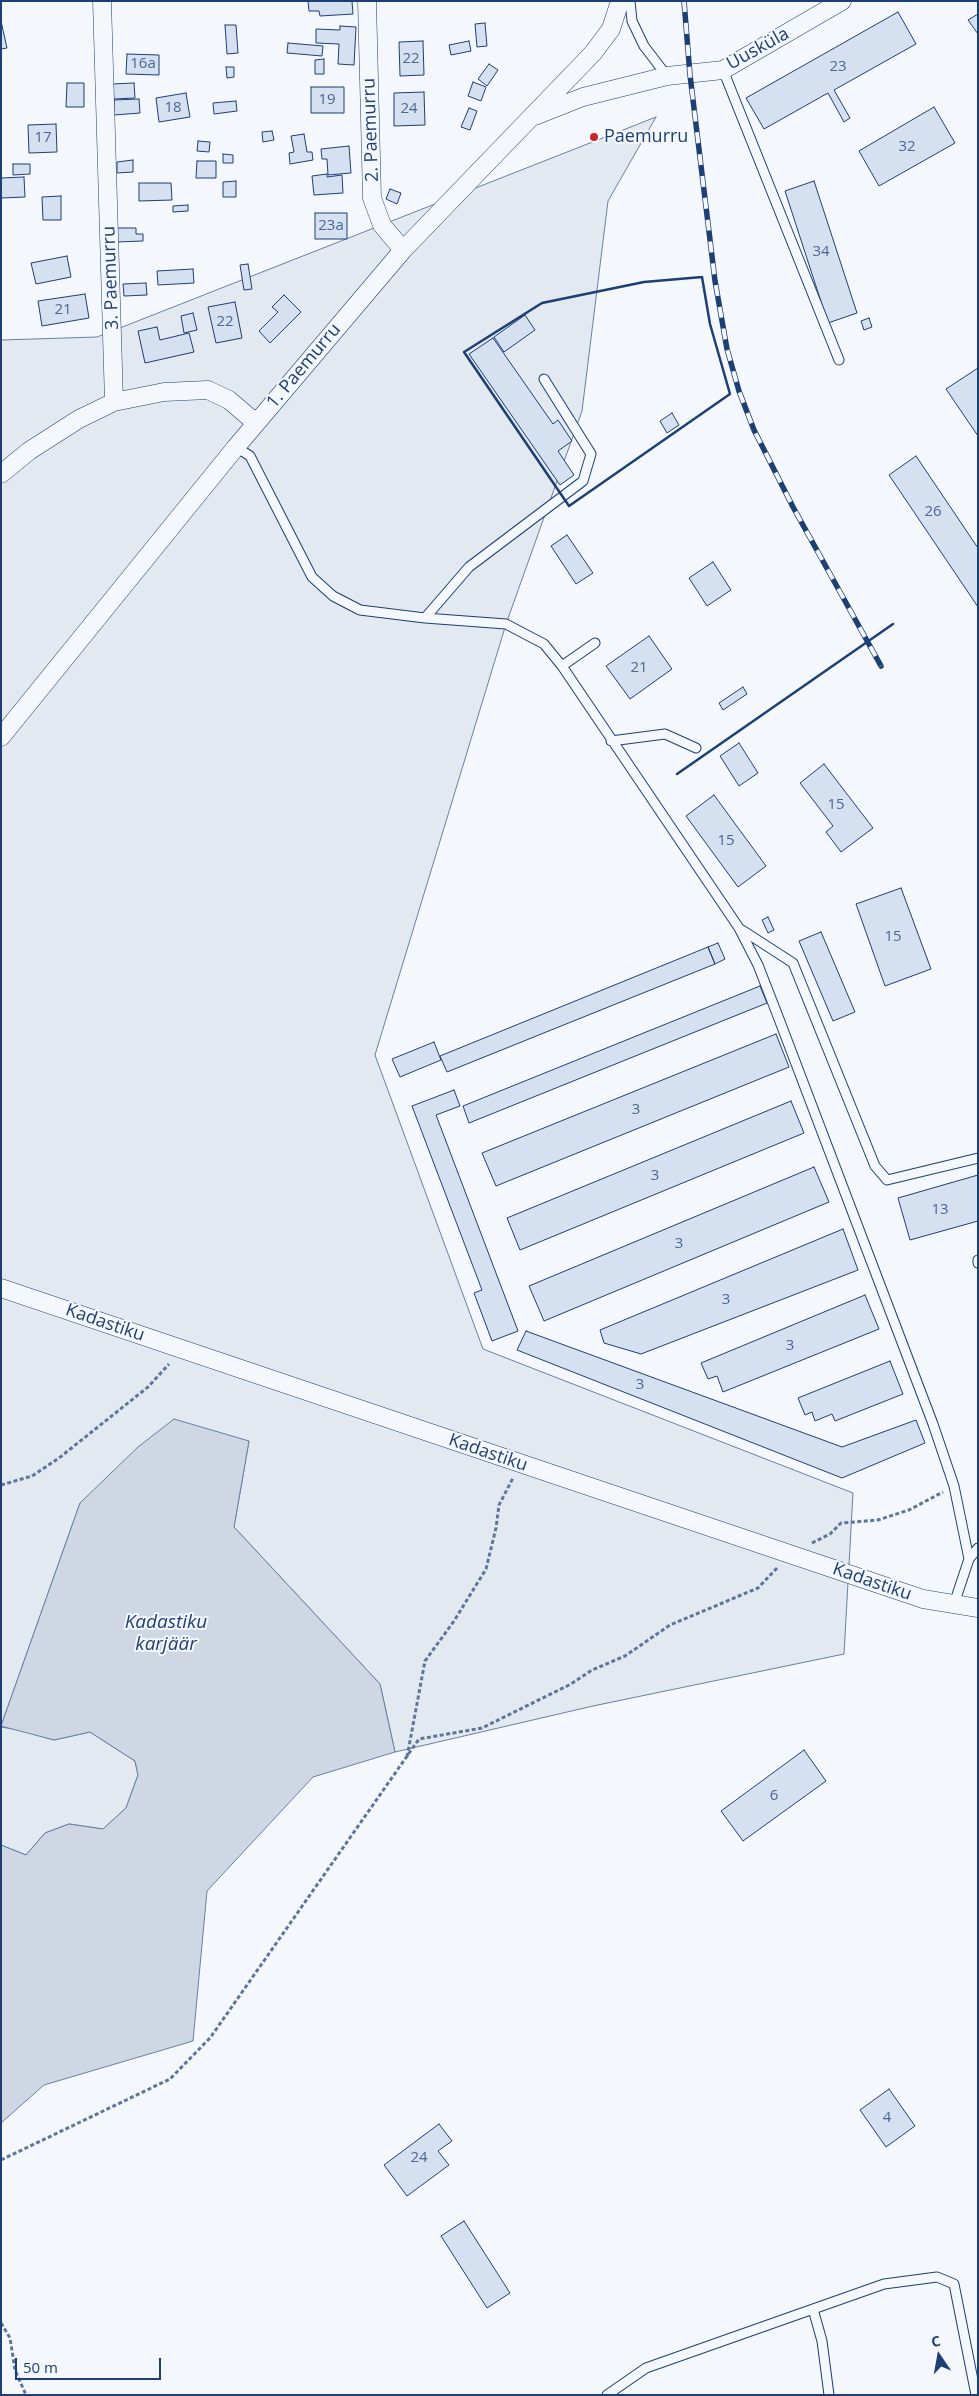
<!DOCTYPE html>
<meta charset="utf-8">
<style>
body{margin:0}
#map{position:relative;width:979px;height:2396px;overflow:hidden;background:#f4f7fb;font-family:"Open Sans",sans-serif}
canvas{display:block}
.frame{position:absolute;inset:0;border:2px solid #1d3f73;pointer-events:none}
.north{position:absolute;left:914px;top:2331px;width:50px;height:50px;-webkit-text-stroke:4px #f4f7fb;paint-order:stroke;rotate:348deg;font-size:14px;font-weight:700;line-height:20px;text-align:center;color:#1d3f73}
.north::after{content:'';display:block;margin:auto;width:18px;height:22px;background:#1d3f73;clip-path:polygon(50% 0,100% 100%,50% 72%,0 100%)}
.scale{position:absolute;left:15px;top:2358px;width:146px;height:22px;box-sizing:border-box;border:2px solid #1d3f73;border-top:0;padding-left:6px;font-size:15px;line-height:18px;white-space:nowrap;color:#1d3f73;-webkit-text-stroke:4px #f4f7fb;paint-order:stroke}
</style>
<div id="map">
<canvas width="979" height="2396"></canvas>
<div class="frame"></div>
<div class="north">С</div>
<div class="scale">50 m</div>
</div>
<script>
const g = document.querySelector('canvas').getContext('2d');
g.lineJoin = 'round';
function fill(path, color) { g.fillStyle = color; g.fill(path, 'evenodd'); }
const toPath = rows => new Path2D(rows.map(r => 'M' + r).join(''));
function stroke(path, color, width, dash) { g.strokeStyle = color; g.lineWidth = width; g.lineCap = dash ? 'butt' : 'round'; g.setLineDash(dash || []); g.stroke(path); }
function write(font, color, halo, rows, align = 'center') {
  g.font = font + ' "Open Sans",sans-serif'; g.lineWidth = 4; g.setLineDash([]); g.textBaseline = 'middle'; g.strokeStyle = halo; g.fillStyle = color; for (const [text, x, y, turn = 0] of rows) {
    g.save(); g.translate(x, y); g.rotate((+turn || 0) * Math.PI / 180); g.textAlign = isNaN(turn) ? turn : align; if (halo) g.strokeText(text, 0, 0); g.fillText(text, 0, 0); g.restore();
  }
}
const green = toPath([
 [656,117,608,201,582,411,506,624,375,1055,483,1349,853,1493,844,1654,593,1706,395,1752,380,1684,234,1527,249,1441,80,1503,1,1726,1,340,97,337,656,117],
 [1,1727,25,1731,54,1740,90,1732,135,1761,138,1775,126,1808,103,1829,69,1824,45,1833,26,1855,1,1845,1,1727]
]);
fill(green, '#e3e9f0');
stroke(green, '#687fa3', 1);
const water = toPath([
 [174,1419,249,1441,234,1527,380,1684,395,1752,313,1777,207,1891,193,2041,44,2085,1,2123,1,1845,26,1855,45,1833,69,1824,103,1829,126,1808,138,1775,135,1761,90,1732,54,1740,1,1726,80,1503,138,1447,174,1419]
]);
fill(water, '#cfd7e4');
stroke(water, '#687fa3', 1);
const building = toPath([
 [308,1,352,1,353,14,320,16,319,11,309,11,308,1],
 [898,12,916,44,834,90,850,118,844,122,828,93,764,129,746,98,898,12],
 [978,14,978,34,968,20,978,14],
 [1,21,7,48,1,49,1,21],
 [485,23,487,46,477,47,475,24,485,23],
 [225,25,236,25,238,53,227,54,225,25],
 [340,26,356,27,354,65,338,64,339,44,316,43,316,29,340,30,340,26],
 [423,41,424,75,400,76,399,42,423,41],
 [469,41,471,51,451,55,449,45,469,41],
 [288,43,323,46,322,56,287,53,288,43],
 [127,54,159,55,159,75,126,74,127,54],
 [324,59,324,74,315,74,315,60,324,59],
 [489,64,498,70,487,86,478,79,489,64],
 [226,67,234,67,234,77,227,78,226,67],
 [473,82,486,87,481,101,468,96,473,82],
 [67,83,84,83,84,107,66,107,67,83],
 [134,83,135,98,113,99,112,84,134,83],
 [311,87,344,87,344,113,311,113,311,87],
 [424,92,425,125,394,126,394,93,424,92],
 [186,93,190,117,159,122,156,98,186,93],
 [139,99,140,113,114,115,114,100,139,99],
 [236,101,237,111,214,114,213,103,236,101],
 [934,107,955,143,879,186,859,151,934,107],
 [469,108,477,111,470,130,461,127,469,108],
 [56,124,57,152,29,153,28,125,56,124],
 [272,131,274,140,263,142,262,132,272,131],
 [304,134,307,152,312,152,313,160,290,164,289,153,294,152,291,136,304,134],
 [198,141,210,142,209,152,197,151,198,141],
 [349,146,351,173,328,175,327,159,322,159,321,149,349,146],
 [223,154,233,155,233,163,223,163,223,154],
 [133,160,133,172,117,173,117,162,133,160],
 [197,161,216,161,216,178,196,178,197,161],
 [13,164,30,164,30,174,13,175,13,164],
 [327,174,327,177,342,175,343,193,314,195,312,176,327,174],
 [24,177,25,197,1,198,1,178,24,177],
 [236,181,236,197,223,197,223,182,236,181],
 [814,181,857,313,828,323,785,191,814,181],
 [139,183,171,183,172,200,139,201,139,183],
 [390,189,401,193,397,204,386,199,390,189],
 [61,196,61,220,43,220,42,197,61,196],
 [188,205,188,211,173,212,173,206,188,205],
 [315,213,347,213,347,239,315,239,315,213],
 [117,228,136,228,136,234,143,234,143,241,117,242,117,228],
 [67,256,71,277,36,284,31,263,67,256],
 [248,264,252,289,244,290,240,265,248,264],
 [193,269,194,283,158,285,157,271,193,269],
 [146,283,147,295,124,296,123,284,146,283],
 [85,294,89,318,42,326,38,301,85,294],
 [284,295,301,312,270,343,259,331,278,312,272,307,284,295],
 [235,302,242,338,216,343,208,307,235,302],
 [193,313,197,330,184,333,181,316,193,313],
 [525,315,535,330,504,352,494,337,525,315],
 [869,318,872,327,864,330,861,321,869,318],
 [157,327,160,340,189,333,194,352,145,363,138,331,157,327],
 [493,338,553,424,558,420,572,441,558,451,574,475,560,485,469,354,493,338],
 [978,368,978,436,946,389,978,368],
 [672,413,679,425,667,433,660,421,672,413],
 [916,456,978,548,978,607,889,475,916,456],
 [567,535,593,573,576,584,551,546,567,535],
 [713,562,731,590,707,606,689,578,713,562],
 [649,636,672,669,630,699,606,666,649,636],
 [743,687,747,694,723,710,719,703,743,687],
 [739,743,758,773,739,786,720,756,739,743],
 [824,764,873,828,841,852,826,832,833,826,800,783,824,764],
 [714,795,766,866,738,887,686,816,714,795],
 [901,888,931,969,885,986,856,904,901,888],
 [768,917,774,930,768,933,762,920,768,917],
 [821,932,855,1012,833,1021,799,941,821,932],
 [718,943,725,959,715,964,708,947,718,943],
 [708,947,715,964,447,1072,440,1056,708,947],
 [760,986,767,1003,469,1123,463,1106,760,986],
 [776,1034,789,1067,496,1186,482,1153,776,1034],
 [434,1042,441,1060,400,1077,392,1059,434,1042],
 [454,1090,460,1106,436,1115,518,1331,492,1341,474,1293,482,1290,412,1106,454,1090],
 [791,1101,804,1133,520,1250,507,1218,791,1101],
 [814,1167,829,1202,544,1321,529,1286,814,1167],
 [978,1175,978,1221,910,1240,898,1198,978,1175],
 [843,1229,858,1270,641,1354,604,1343,600,1330,843,1229],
 [865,1295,879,1329,723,1392,717,1376,708,1379,701,1363,865,1295],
 [526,1331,842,1447,916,1420,925,1443,842,1478,517,1350,526,1331],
 [890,1361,903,1394,835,1421,832,1414,815,1421,812,1412,805,1415,798,1398,890,1361],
 [804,1750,826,1781,743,1841,721,1811,804,1750],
 [889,2089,915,2126,886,2147,860,2110,889,2089],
 [439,2124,452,2141,438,2151,449,2165,407,2196,384,2165,439,2124],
 [464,2221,510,2293,487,2308,441,2236,464,2221]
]);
fill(building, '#d5e0f0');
stroke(building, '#1d3f73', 1);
const lane = toPath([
 [630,1,632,21,644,46,667,76],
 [723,70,839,360],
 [236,447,250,456,312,577,333,596,360,610,425,618,506,624,544,644,562,666,739,928,758,965,779,1019,933,1424,954,1486,969,1559,954,1604],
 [425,618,469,567,583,481,591,454,544,379],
 [562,666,595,643],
 [611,741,665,734,696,748],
 [742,930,793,963,875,1166,887,1180,978,1158],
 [978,1260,978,1263],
 [969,1559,978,1548],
 [813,2309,822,2341,829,2395],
 [607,2395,646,2368,884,2284,937,2277,954,2284,976,2395]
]);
const street = toPath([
 [102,1,114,402],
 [367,1,372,198,382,225,403,250],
 [535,116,583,97,667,76,723,70,842,1],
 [1,474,29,451,79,419,114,402,164,392,208,390,229,400,256,423],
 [1,737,236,447,403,250,593,53,611,29,620,1],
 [1,1288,923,1599,978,1608]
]);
stroke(lane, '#1d3f73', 11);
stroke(street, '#1d3f73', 19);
stroke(toPath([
 [1,1485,32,1476,59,1458,148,1387,169,1364],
 [812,1543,830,1534,841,1523,878,1520,909,1510,943,1492],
 [407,1757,425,1661,454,1621,486,1569,496,1528,499,1505,513,1478],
 [1,2160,170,2079,210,2038,419,1739,482,1728,571,1684,592,1670,625,1656,670,1625,758,1588,777,1568],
 [1,2323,10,2338,15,2370,26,2395]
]), '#5e769c', 3, [4, 2.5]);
stroke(lane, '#f4f7fb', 9);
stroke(street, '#f4f7fb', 18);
const rail = toPath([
 [684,1,690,75,715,281,727,349,739,391,754,430,793,507,881,666]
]);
stroke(rail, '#1d3f73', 5.5);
stroke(rail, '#f4f7fb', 4, [11]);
stroke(toPath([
 [702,277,710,324,730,394,569,506,464,352,542,303,644,282,702,277],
 [677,774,893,624]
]), '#1d3f73', 2.5);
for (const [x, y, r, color] of [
 [594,137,5,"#c62828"]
]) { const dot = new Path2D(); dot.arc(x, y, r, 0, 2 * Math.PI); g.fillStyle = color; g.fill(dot); stroke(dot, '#f4f7fb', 2); }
write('15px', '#4b6792', null, [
 ["22",411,59],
 ["16a",143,64],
 ["23",838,67],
 ["19",327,100],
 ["18",173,108],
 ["24",409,109],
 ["17",43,138],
 ["32",907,147],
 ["23a",331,226],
 ["34",821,252],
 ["21",63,310],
 ["22",225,322],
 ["26",933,512],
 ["21",639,668],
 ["15",836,805],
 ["15",726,841],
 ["15",893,937],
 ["3",636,1110],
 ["3",655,1176],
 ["13",940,1210],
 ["3",679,1244],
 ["3",726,1300],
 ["3",790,1346],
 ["3",640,1385],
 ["6",774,1796],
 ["4",887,2118],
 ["24",419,2158]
]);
write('18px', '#1d3f73', '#f4f7fb', [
 ["Uusküla",758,49,-29],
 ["2. Paemurru",371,130,-92],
 ["3. Paemurru",111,278,-92],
 ["1. Paemurru",304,366,-50],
 ["Kadastiku",105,1323,19],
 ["Kadastiku",488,1453,19],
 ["Kadastiku",872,1582,19]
]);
write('18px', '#1d3f73', '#f4f7fb', [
 ["Paemurru",604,137]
], 'left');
write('italic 19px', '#1d3f73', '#f4f7fb', [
 ["Kadastiku",166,1623],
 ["karjäär",166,1645]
]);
</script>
